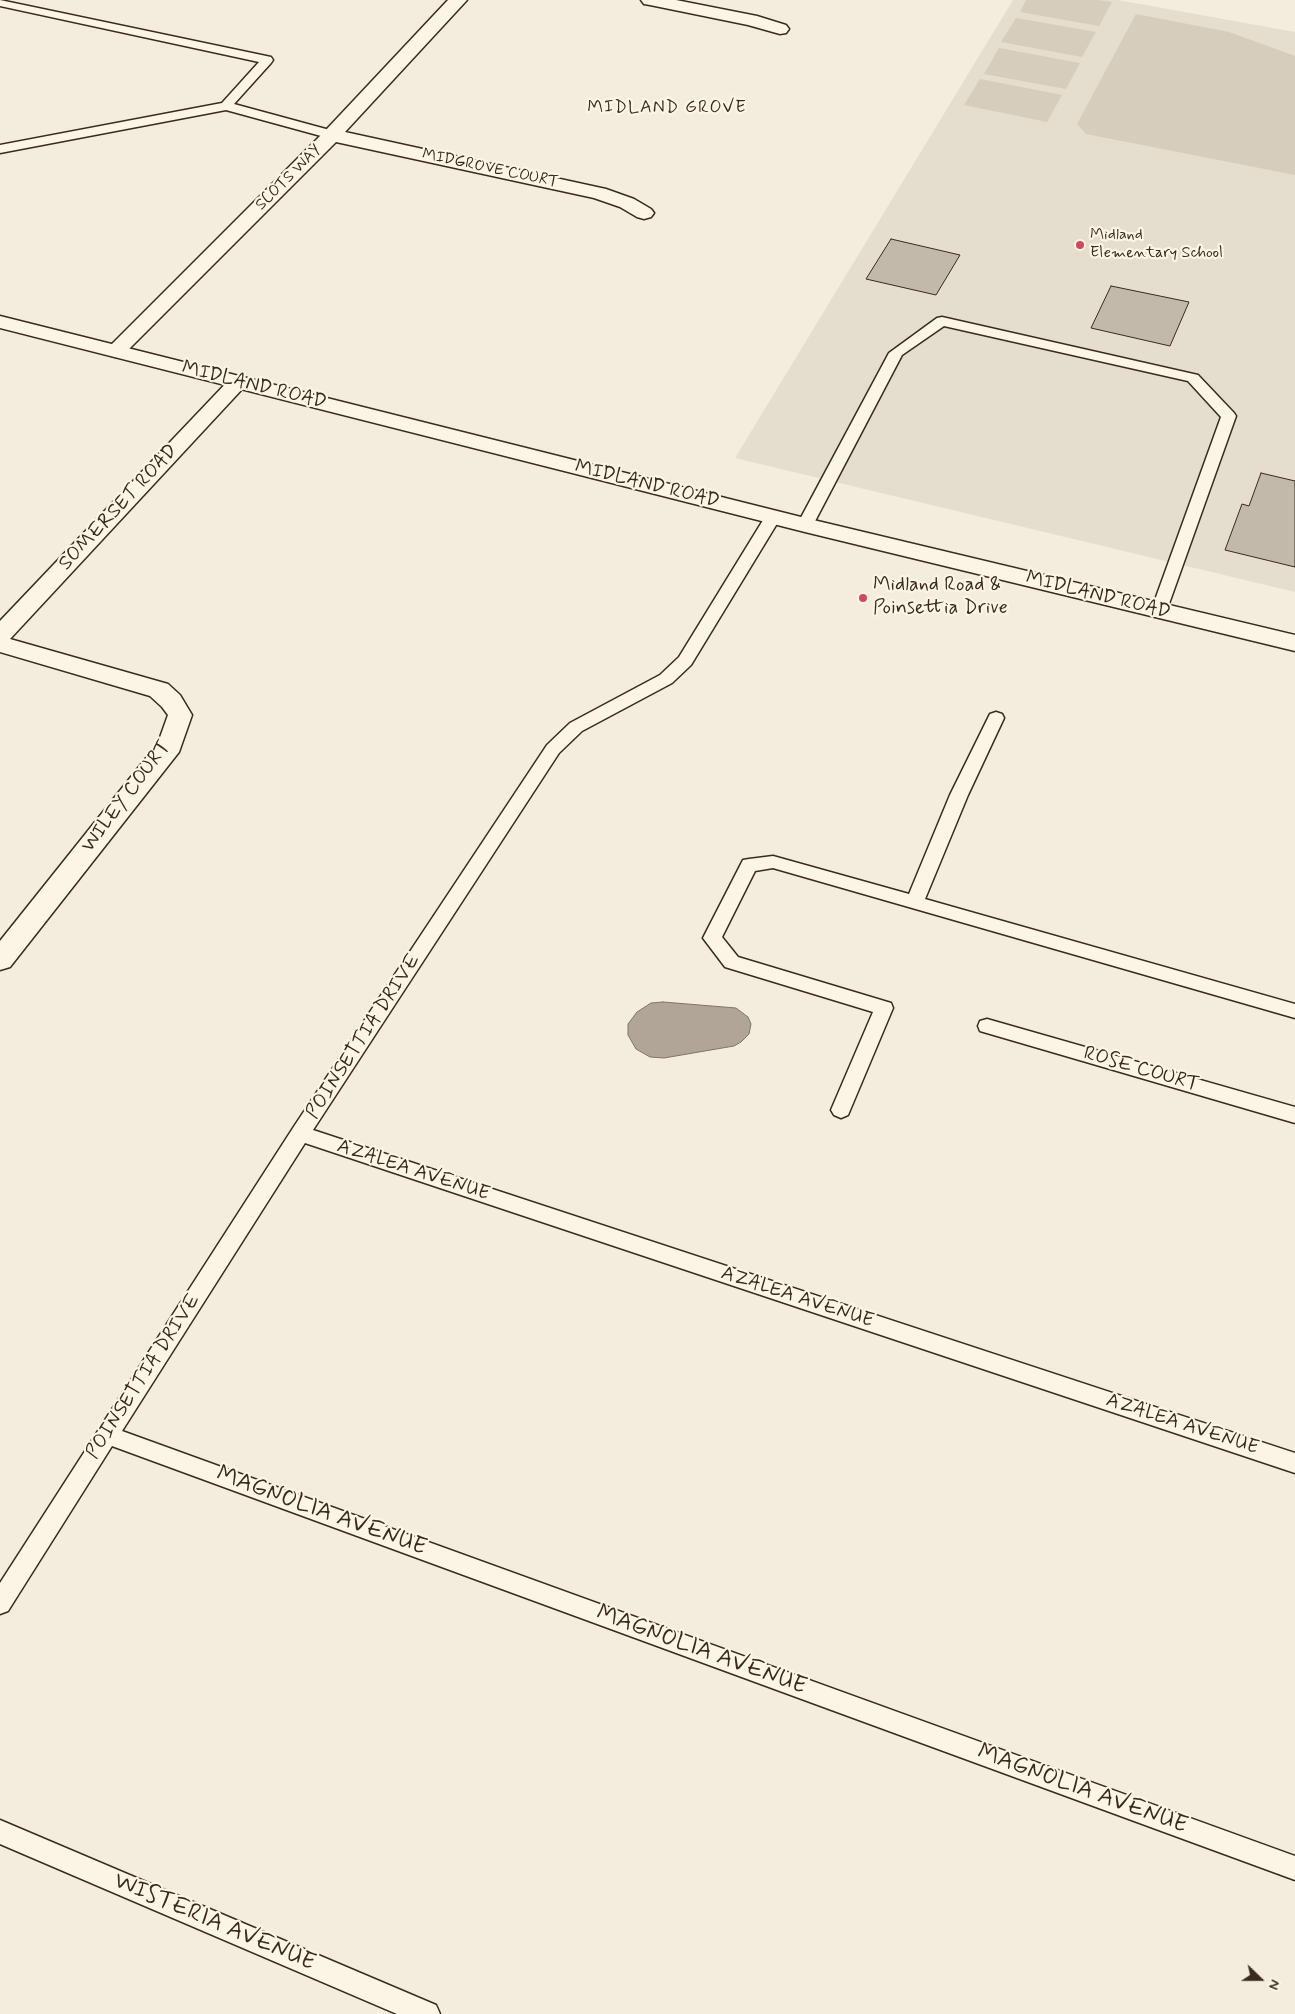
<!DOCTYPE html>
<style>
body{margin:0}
#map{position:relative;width:1295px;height:2014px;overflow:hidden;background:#f4eddd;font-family:Mynerve,sans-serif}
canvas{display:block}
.north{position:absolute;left:1235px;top:1954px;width:50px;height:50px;-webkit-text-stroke:4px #fcf5e5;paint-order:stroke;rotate:112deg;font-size:14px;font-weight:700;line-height:20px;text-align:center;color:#3b2a1e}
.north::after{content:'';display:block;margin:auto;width:18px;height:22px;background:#3b2a1e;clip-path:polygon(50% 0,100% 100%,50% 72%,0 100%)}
</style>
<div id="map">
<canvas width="1295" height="2014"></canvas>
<div class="north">N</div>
</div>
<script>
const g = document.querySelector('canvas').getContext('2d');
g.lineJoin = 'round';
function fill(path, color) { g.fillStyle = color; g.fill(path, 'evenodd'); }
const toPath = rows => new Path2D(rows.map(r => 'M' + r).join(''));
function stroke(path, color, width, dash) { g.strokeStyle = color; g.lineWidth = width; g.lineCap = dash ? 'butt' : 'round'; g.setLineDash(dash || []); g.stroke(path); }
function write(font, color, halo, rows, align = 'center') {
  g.font = font + ' Mynerve,sans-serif'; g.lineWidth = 4.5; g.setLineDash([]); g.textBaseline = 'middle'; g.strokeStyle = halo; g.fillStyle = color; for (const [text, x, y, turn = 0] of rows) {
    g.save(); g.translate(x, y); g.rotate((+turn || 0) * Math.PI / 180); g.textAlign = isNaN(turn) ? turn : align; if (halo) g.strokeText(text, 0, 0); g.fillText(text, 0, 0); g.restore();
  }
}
fill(toPath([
 [1013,0,1118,0,1295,32,1295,592,735,458]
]), '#e5ddce');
fill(toPath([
 [1026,0,1098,0,1112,2,1099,26,1020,12],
 [1136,14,1229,32,1295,56,1295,175,1086,134,1077,124],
 [1016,18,1096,32,1082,57,1001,42],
 [999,48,1080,63,1066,89,984,74],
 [980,79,1062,95,1047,122,964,105]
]), '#d6cdbd');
const water = toPath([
 [663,1002,736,1008,748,1017,751,1024,749,1034,741,1042,734,1046,664,1058,650,1057,636,1049,628,1035,628,1024,637,1012,651,1003,663,1002]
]);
fill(water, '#b0a596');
stroke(water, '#817466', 1);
const building = toPath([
 [891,239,960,255,936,295,866,279,891,239],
 [1111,286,1189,302,1170,346,1091,328,1111,286],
 [1261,473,1295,481,1295,567,1225,550,1242,504,1249,506,1261,473]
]);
fill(building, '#c3b9aa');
stroke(building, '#3b2a1e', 1);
const service = toPath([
 [0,0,271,57,273,60,271,63,234,104,337,132,338,135,332,139,226,110,0,153,0,145,222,103,259,62,0,6,0,0],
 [942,317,1198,375,1234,413,1236,416,1165,615,1159,616,1153,615,1151,611,1221,417,1188,381,944,326,902,355,813,525,810,528,800,528,797,525,889,353,937,318,942,317],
 [773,512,778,514,781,517,691,665,672,683,582,731,559,753,313,1130,1295,1453,1295,1473,305,1143,122,1431,1295,1856,1295,1880,112,1446,8,1611,0,1614,0,1583,293,1128,547,745,570,723,660,675,679,657,765,517,768,514,773,512],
 [996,712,1002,714,1004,718,968,795,925,899,1295,1004,1295,1018,773,868,755,871,722,937,738,957,891,1003,893,1008,848,1115,841,1118,834,1115,831,1110,873,1012,725,967,703,938,743,860,749,859,773,856,909,894,950,795,988,718,990,714,996,712],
 [987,1019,1295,1107,1295,1123,980,1031,978,1026,980,1021,987,1019],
 [0,1820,436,2005,440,2014,397,2014,0,1844,0,1820]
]);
const minor = toPath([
 [448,0,467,0,345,132,606,189,634,199,651,209,654,213,651,217,644,219,637,217,620,207,594,198,336,142,123,355,116,357,109,355,106,351,109,347,325,131,448,0],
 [641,0,676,0,757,16,786,25,789,29,786,33,780,34,748,25,650,5,644,4,641,0],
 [238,376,245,378,249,382,245,386,10,639,168,684,180,695,192,715,179,752,10,967,0,970,0,941,158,743,168,715,162,707,150,696,0,652,0,621,231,378,238,376]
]);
const secondary = toPath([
 [0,316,805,518,1295,635,1295,651,805,532,0,328,0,316]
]);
stroke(service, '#3b2a1e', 3);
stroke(minor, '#3b2a1e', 3);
stroke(secondary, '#3b2a1e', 3);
fill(service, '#fcf5e5');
fill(minor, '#fcf5e5');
fill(secondary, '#fcf5e5');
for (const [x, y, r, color] of [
 [1080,245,5,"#d1495b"],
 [863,598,5,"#d1495b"]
]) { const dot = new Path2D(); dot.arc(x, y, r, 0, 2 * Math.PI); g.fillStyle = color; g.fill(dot); stroke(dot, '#fcf5e5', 2); }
write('16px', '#3b2a1e', '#fcf5e5', [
 ["MIDGROVE COURT",490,169,12],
 ["SCOTS WAY",289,178,-45]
]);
write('16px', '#3b2a1e', '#fcf5e5', [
 ["Midland",1090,236],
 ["Elementary School",1090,254]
], 'left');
g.letterSpacing = '1px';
write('18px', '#3b2a1e', '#fcf5e5', [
 ["MIDLAND GROVE",667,108]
]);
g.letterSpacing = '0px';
write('20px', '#3b2a1e', '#fcf5e5', [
 ["MIDLAND ROAD",254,386,14],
 ["MIDLAND ROAD",647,485,14],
 ["SOMERSET ROAD",119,508,-47],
 ["MIDLAND ROAD",1098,596,14],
 ["WILEY COURT",127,797,-53],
 ["POINSETTIA DRIVE",364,1037,-57],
 ["ROSE COURT",1141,1070,16],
 ["AZALEA AVENUE",413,1171,18],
 ["AZALEA AVENUE",797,1298,18],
 ["POINSETTIA DRIVE",144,1377,-57],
 ["AZALEA AVENUE",1182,1425,18]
]);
write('20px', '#3b2a1e', '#fcf5e5', [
 ["Midland Road &",873,586],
 ["Poinsettia Drive",873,609]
], 'left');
write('24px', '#3b2a1e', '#fcf5e5', [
 ["MAGNOLIA AVENUE",321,1512,20],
 ["MAGNOLIA AVENUE",701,1651,20],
 ["MAGNOLIA AVENUE",1082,1790,20],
 ["WISTERIA AVENUE",214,1923,23]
]);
</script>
